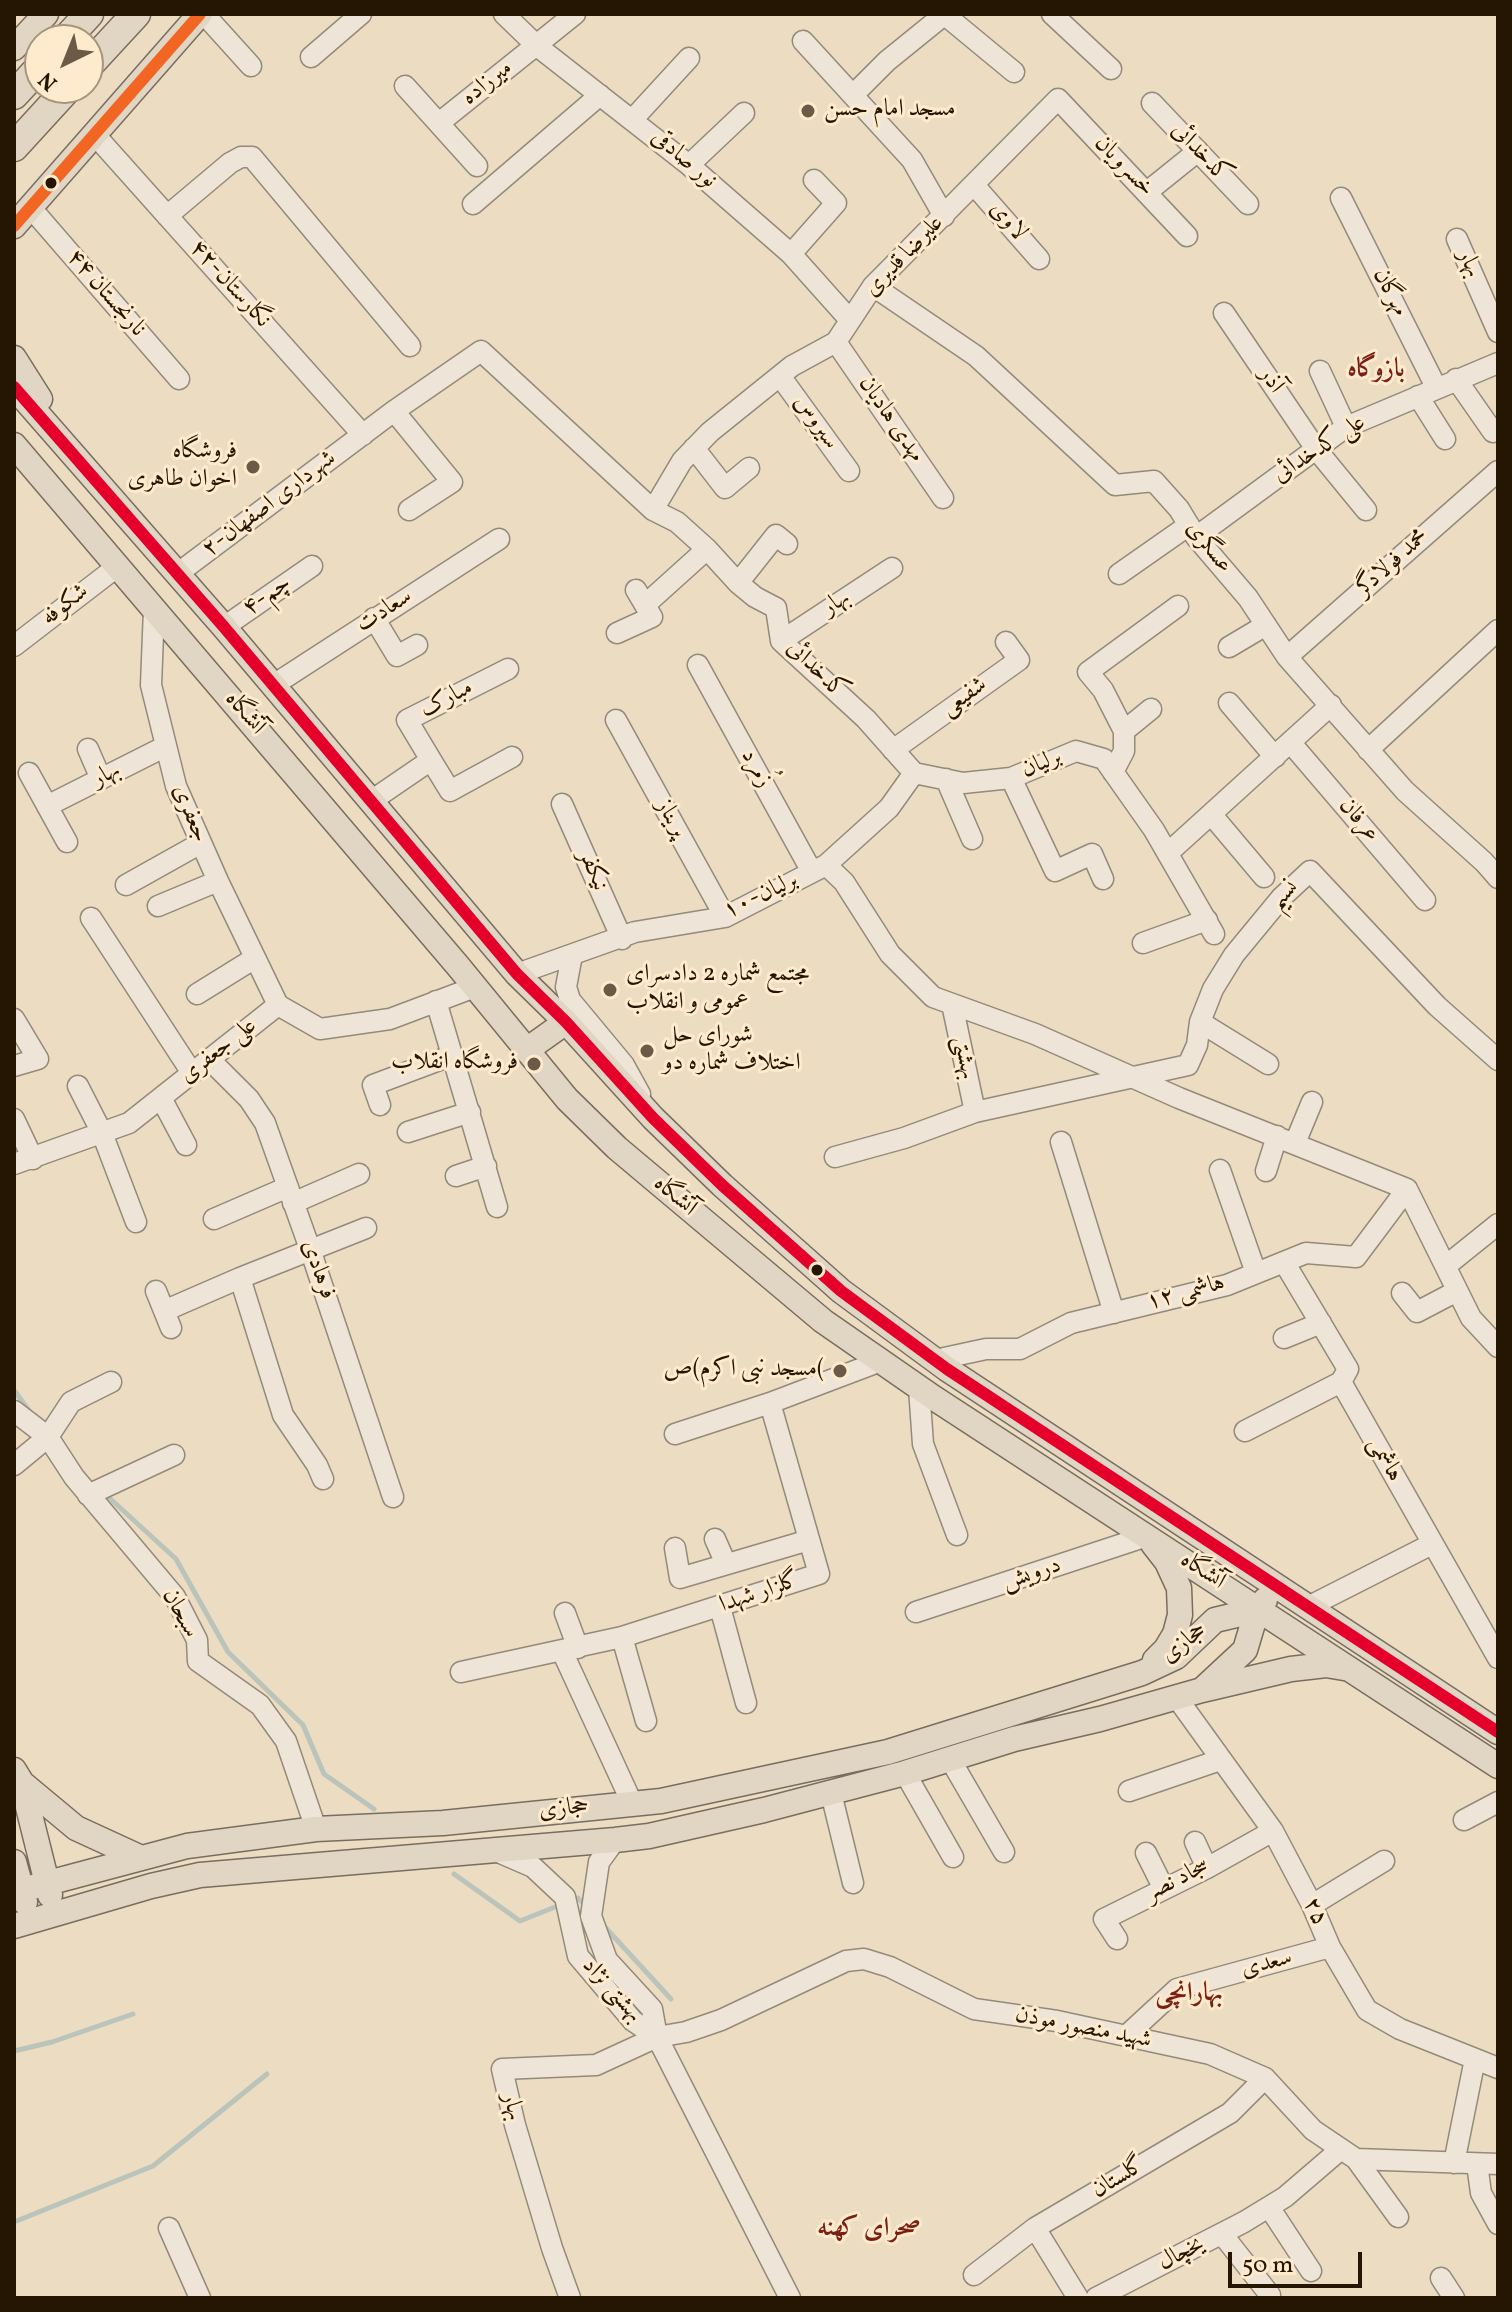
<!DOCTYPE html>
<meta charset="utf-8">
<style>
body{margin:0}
#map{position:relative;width:1512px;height:2312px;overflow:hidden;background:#ecdcc2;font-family:Vollkorn,serif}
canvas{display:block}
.frame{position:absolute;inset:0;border:16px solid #251503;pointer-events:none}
.north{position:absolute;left:24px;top:24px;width:80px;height:80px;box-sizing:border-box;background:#feeacc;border:2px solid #a7957c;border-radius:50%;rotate:223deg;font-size:22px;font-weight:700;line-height:32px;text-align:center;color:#251503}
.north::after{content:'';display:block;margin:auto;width:28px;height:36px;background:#6b5b46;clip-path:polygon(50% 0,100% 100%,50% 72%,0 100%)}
.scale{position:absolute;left:1228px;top:2252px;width:134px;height:36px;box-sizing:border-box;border:4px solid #251503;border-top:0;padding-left:10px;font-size:24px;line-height:28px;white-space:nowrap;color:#251503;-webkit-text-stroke:6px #feeacc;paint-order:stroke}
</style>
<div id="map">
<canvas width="1512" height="2312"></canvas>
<div class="frame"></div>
<div class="north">N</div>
<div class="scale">50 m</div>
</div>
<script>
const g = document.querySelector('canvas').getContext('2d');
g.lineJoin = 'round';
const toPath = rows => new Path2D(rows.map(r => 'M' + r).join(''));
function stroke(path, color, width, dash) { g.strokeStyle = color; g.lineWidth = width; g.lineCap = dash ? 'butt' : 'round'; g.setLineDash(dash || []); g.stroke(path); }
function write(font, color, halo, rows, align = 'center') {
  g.font = font + ' Vollkorn,Amiri,serif'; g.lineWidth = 6; g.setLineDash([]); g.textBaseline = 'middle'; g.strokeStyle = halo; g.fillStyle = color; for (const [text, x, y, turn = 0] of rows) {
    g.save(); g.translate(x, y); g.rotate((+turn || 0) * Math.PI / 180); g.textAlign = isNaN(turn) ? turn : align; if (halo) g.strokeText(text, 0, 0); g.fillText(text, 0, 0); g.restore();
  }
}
stroke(toPath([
 [14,1390,30,1412],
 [104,1493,176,1559,228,1652,303,1725,324,1774,374,1809],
 [454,1874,520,1921,560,1905],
 [569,1902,578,1898,587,1907],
 [604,1926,671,1999],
 [14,2051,52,2042,133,2014],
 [14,2222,153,2166,267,2074]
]), '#bbc4bb', 5);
const minor = toPath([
 [204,14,251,66],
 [504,14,537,46,689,165,791,254,850,320],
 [1052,14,1111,69],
 [945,15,1014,72],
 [803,41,912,160,944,216],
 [311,57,361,14],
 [405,86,477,166],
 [854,94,887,61,945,14],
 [1152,103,1248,204],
 [633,119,689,58],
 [439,123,575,14],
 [95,135,363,435],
 [689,165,744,113],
 [974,185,1039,259],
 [1147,192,1198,151],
 [1341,198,1436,387],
 [473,204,600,95],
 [31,208,179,379],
 [167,216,230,163,241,157,252,157,410,346],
 [1457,239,1498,332],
 [791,254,836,203,814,180],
 [873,286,976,356,1115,485,1154,481,1179,509,1196,537,1248,598,1287,657,1405,791,1484,862,1498,878],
 [1224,313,1316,449,1366,510],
 [836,342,943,498],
 [1320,371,1346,427],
 [780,376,849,471],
 [1456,379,1493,432],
 [1418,396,1445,439],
 [394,411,452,482,409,510],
 [694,448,725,488,749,468],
 [653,510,682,461,710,432,792,366,836,342,873,286,1058,99,1187,236],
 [1196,537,1346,427,1498,363],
 [177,574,394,411,481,351,653,510,677,522,707,549,738,583,755,597,776,608,781,641,866,719,914,773],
 [1119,574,1189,525],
 [738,583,776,535,787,544],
 [646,604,707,549],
 [154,609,151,685,176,786,218,881,278,1005],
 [374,618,397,656,417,645],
 [224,627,312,566],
 [617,633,652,617,636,590],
 [781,641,892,568],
 [14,646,118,566],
 [1229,647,1266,625],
 [1287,657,1498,471],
 [698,665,812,872],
 [272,686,499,539],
 [1229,703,1275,757],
 [616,720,725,917],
 [1124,731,1151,709],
 [1290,742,1425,900],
 [88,749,101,779],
 [893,750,1019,660,1006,642],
 [1368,750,1498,630],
 [431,760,450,791,512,757],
 [1113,772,1124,751,1124,731,1103,690,1088,672,1178,606],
 [29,773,67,842],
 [914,773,963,783,1011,778,1076,751,1104,759,1154,830,1214,934],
 [1011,778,1055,871,1092,854,1103,879],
 [946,779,972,839],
 [371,801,431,760,407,720,508,669],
 [562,804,622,939],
 [47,806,166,746],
 [1211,814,1264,877],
 [1168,853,1331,705],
 [826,865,844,882,890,954,933,997,1035,1034,1179,1098,1407,1189,1471,1318,1498,1347],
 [126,885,201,843],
 [158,906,218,881],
 [91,918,192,1073],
 [1143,943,1207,920],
 [572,955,566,987,570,1000,624,1065,640,1094],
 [517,974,635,932,725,917,826,865,889,808,914,773],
 [197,994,255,958],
 [436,1001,497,1207],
 [952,1004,975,1112],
 [14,1019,38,1059,14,1066],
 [1200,1022,1268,1064],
 [209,1059,249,1099,265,1123,310,1249,393,1497],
 [78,1086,102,1133,136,1222],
 [161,1098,186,1145],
 [380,1105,373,1085,453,1055],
 [14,1119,33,1159],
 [408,1132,470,1112],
 [1061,1142,1114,1313],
 [1295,1143,1312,1102],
 [835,1157,904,1138,975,1112,1188,1065,1197,1045,1200,1022,1213,989,1234,955,1281,898,1310,871,1437,1006,1498,1060],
 [14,1164,129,1123,278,1005,320,1029,390,1019,475,987],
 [1220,1170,1256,1273],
 [1266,1171,1277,1136],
 [456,1176,486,1166],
 [293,1203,359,1174],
 [214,1219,288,1187],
 [1284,1262,1348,1369,1341,1382,1498,1658],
 [1447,1265,1498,1224],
 [156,1291,171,1328],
 [1402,1293,1417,1312,1457,1291],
 [164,1311,240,1278],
 [1284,1338,1321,1323],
 [935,1360,986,1349,1020,1349,1071,1323,1227,1285,1306,1253,1356,1257,1407,1189],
 [919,1388,923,1444,957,1535],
 [14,1411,48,1437,74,1477,175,1597,197,1640,198,1661,260,1705,286,1741,316,1829],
 [1245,1431,1341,1382],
 [675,1434,770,1403],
 [14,1465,48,1437,71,1402,111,1382],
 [323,1479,317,1465,283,1415,240,1278,366,1228],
 [88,1495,174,1455],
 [715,1539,726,1564],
 [675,1548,680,1578,809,1540],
 [720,1607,746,1703],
 [1308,1607,1432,1544],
 [916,1612,1147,1536],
 [565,1613,578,1648],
 [622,1637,646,1721],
 [562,1651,632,1803],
 [461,1672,622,1637,819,1574,770,1403,881,1361],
 [1177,1698,1273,1831,1312,1905,1330,1947,1367,2010,1400,2029,1498,2068],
 [950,1759,1004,1852],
 [905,1773,953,1857],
 [1129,1791,1220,1760],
 [831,1793,853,1883],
 [1464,1820,1498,1802],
 [615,1840,599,1862,591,1916,607,1960,652,2009,657,2037,790,2298],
 [1195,1842,1207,1868],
 [496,1851,533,1867,565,1897,578,1956,633,2021,657,2037],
 [1146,1853,1164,1889],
 [1312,1905,1384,1861],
 [1117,1939,1104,1919,1207,1868,1273,1831],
 [1126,2036,1177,1989,1330,1947],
 [1356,2159,1398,2217],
 [1454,2163,1475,2059],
 [1477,2164,1481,2193,1498,2224],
 [1269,2207,1311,2271],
 [169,2228,200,2298],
 [1222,2234,1270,2295],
 [974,2275,1035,2228],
 [1441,2278,1454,2298],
 [570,2298,552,2248,515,2125,502,2069,596,2065,657,2037,686,2032,721,2020,846,1961,864,1959,890,1967,974,2009,1057,2021,1210,2054,1265,2078,1313,2130,1356,2159,1498,2164],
 [1078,2298,1035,2228,1230,2113,1265,2078],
 [1096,2298,1244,2222,1285,2197,1341,2149]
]);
const major = toPath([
 [14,48,46,14],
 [14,226,200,14],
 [14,358,40,399],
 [14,387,224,627,517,974,566,1022,653,1118,722,1185,841,1291,947,1369,1498,1732],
 [14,445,458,966,567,1099,617,1148,823,1321,934,1398,1498,1766],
 [528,1049,566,1022],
 [1153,1544,1167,1562,1179,1588,1180,1615,1175,1634,1166,1649,1155,1660],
 [1202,1690,1291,1669,1326,1665,1344,1668],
 [14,1770,22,1783,50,1895],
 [22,1783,76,1828,139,1857],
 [14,1862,25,1902],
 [14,1892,187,1846,316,1829,443,1823,661,1801,888,1752,1142,1673,1176,1657,1215,1620,1257,1610],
 [14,1926,151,1886,200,1875,615,1840,649,1836,764,1810,905,1773,1014,1739,1100,1719,1202,1690,1245,1650,1257,1610,1265,1600]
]);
const highway = toPath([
 [65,40,89,14],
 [88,66,136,14],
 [14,95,40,67],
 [14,147,68,88]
]);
stroke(minor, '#948a79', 23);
stroke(major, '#786e5f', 27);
stroke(highway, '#786e5f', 31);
stroke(minor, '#eee5d8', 20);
stroke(major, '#e1d5c3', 24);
stroke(highway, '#e1d5c3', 28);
stroke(toPath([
 [14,387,224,627,517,974,566,1022,653,1118,722,1185,841,1291,947,1369,1498,1732]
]), '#e4002b', 12);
stroke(toPath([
 [14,226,200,14]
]), '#f26522', 12);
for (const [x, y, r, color] of [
 [808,111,8,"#6b5b46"],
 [51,183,7,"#251503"],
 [253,467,8,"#6b5b46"],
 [610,990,8,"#6b5b46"],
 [647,1051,8,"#6b5b46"],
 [534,1064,8,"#6b5b46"],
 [817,1270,7,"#251503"],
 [840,1371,8,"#6b5b46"]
]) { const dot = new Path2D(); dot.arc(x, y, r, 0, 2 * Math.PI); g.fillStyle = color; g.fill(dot); stroke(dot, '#feeacc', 3); }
write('24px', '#251503', '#feeacc', [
 ["میرزاده",488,84,-38],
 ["کدخدائی",1200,154,46],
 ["نور صادقی",683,160,40],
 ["خسرویان",1123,167,46],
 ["لاوی",1007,222,49],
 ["علیرضا قدیری",905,257,-46],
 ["بهار",1468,264,66],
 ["۴۲-نگارستان",229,285,48],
 ["مهرگان",1389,293,63],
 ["۴۴ نارنجستان",105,294,49],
 ["آذر",1270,381,56],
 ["مهدی هادیان",890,420,56],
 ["سیروس",815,423,55],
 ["علی کدخدائی",1320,450,-33],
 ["۲-شهرداری اصفهان",270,505,-37],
 ["عسگری",1208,548,52],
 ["محمد فولادگر",1393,564,-42],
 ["۴-چم",268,597,-35],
 ["بهار",837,604,-33],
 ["شکوفه",66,606,-38],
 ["سعادت",385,612,-33],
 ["کدخدائی",816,671,44],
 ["شفیعی",965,698,-36],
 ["مبارک",447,700,-27],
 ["آتشگاه",244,714,50],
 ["برلیان",1042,765,-22],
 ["زُمرد",755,769,61],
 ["بهار",107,776,-27],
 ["جعفری",189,814,68],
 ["پریناز",670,819,61],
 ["عرفان",1358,821,50],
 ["نیکفر",592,871,66],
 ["نسیم",1285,896,-46],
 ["۱۰-برلیان",761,897,-25],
 ["علی جعفری",219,1052,-38],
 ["بهشتی",963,1058,78],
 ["آتشگاه",674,1197,41],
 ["فرهادی",317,1270,71],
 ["۱۲ هاشمی",1186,1294,-15],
 ["هاشمی",1384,1460,61],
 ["آتشگاه",1202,1572,34],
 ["درویش",1032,1575,-18],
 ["گلزار شهدا",760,1594,-19],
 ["سبحان",179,1614,61],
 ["حجازی",1185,1644,-38],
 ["حجازی",564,1810,-6],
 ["سجاد نصر",1178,1881,-27],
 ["۲۵",1314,1912,65],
 ["سعدی",1267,1965,-15],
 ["بهشتی نژاد",611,1991,48],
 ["شهید منصور موذن",1083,2029,11],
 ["بهار",511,2107,76],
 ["گلستان",1119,2179,-31],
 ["یخچال",1182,2255,-27]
]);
write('24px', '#251503', '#feeacc', [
 ["مسجد امام حسن",824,111],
 ["فروشگاه",237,453,"right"],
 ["اخوان طاهری",237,481,"right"],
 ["مجتمع شماره 2 دادسرای",626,976],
 ["عمومی و انقلاب",626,1004],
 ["شورای حل",663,1037],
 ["اختلاف شماره دو",663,1065],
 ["فروشگاه انقلاب",518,1064,"right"],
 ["مسجد نبی اکرم)ص(",824,1371,"right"]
], 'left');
write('bold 26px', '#7a1f14', '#feeacc', [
 ["بازوگاه",1376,371],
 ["بهارانچی",1189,1995],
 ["صحرای کهنه",869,2230]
]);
</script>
